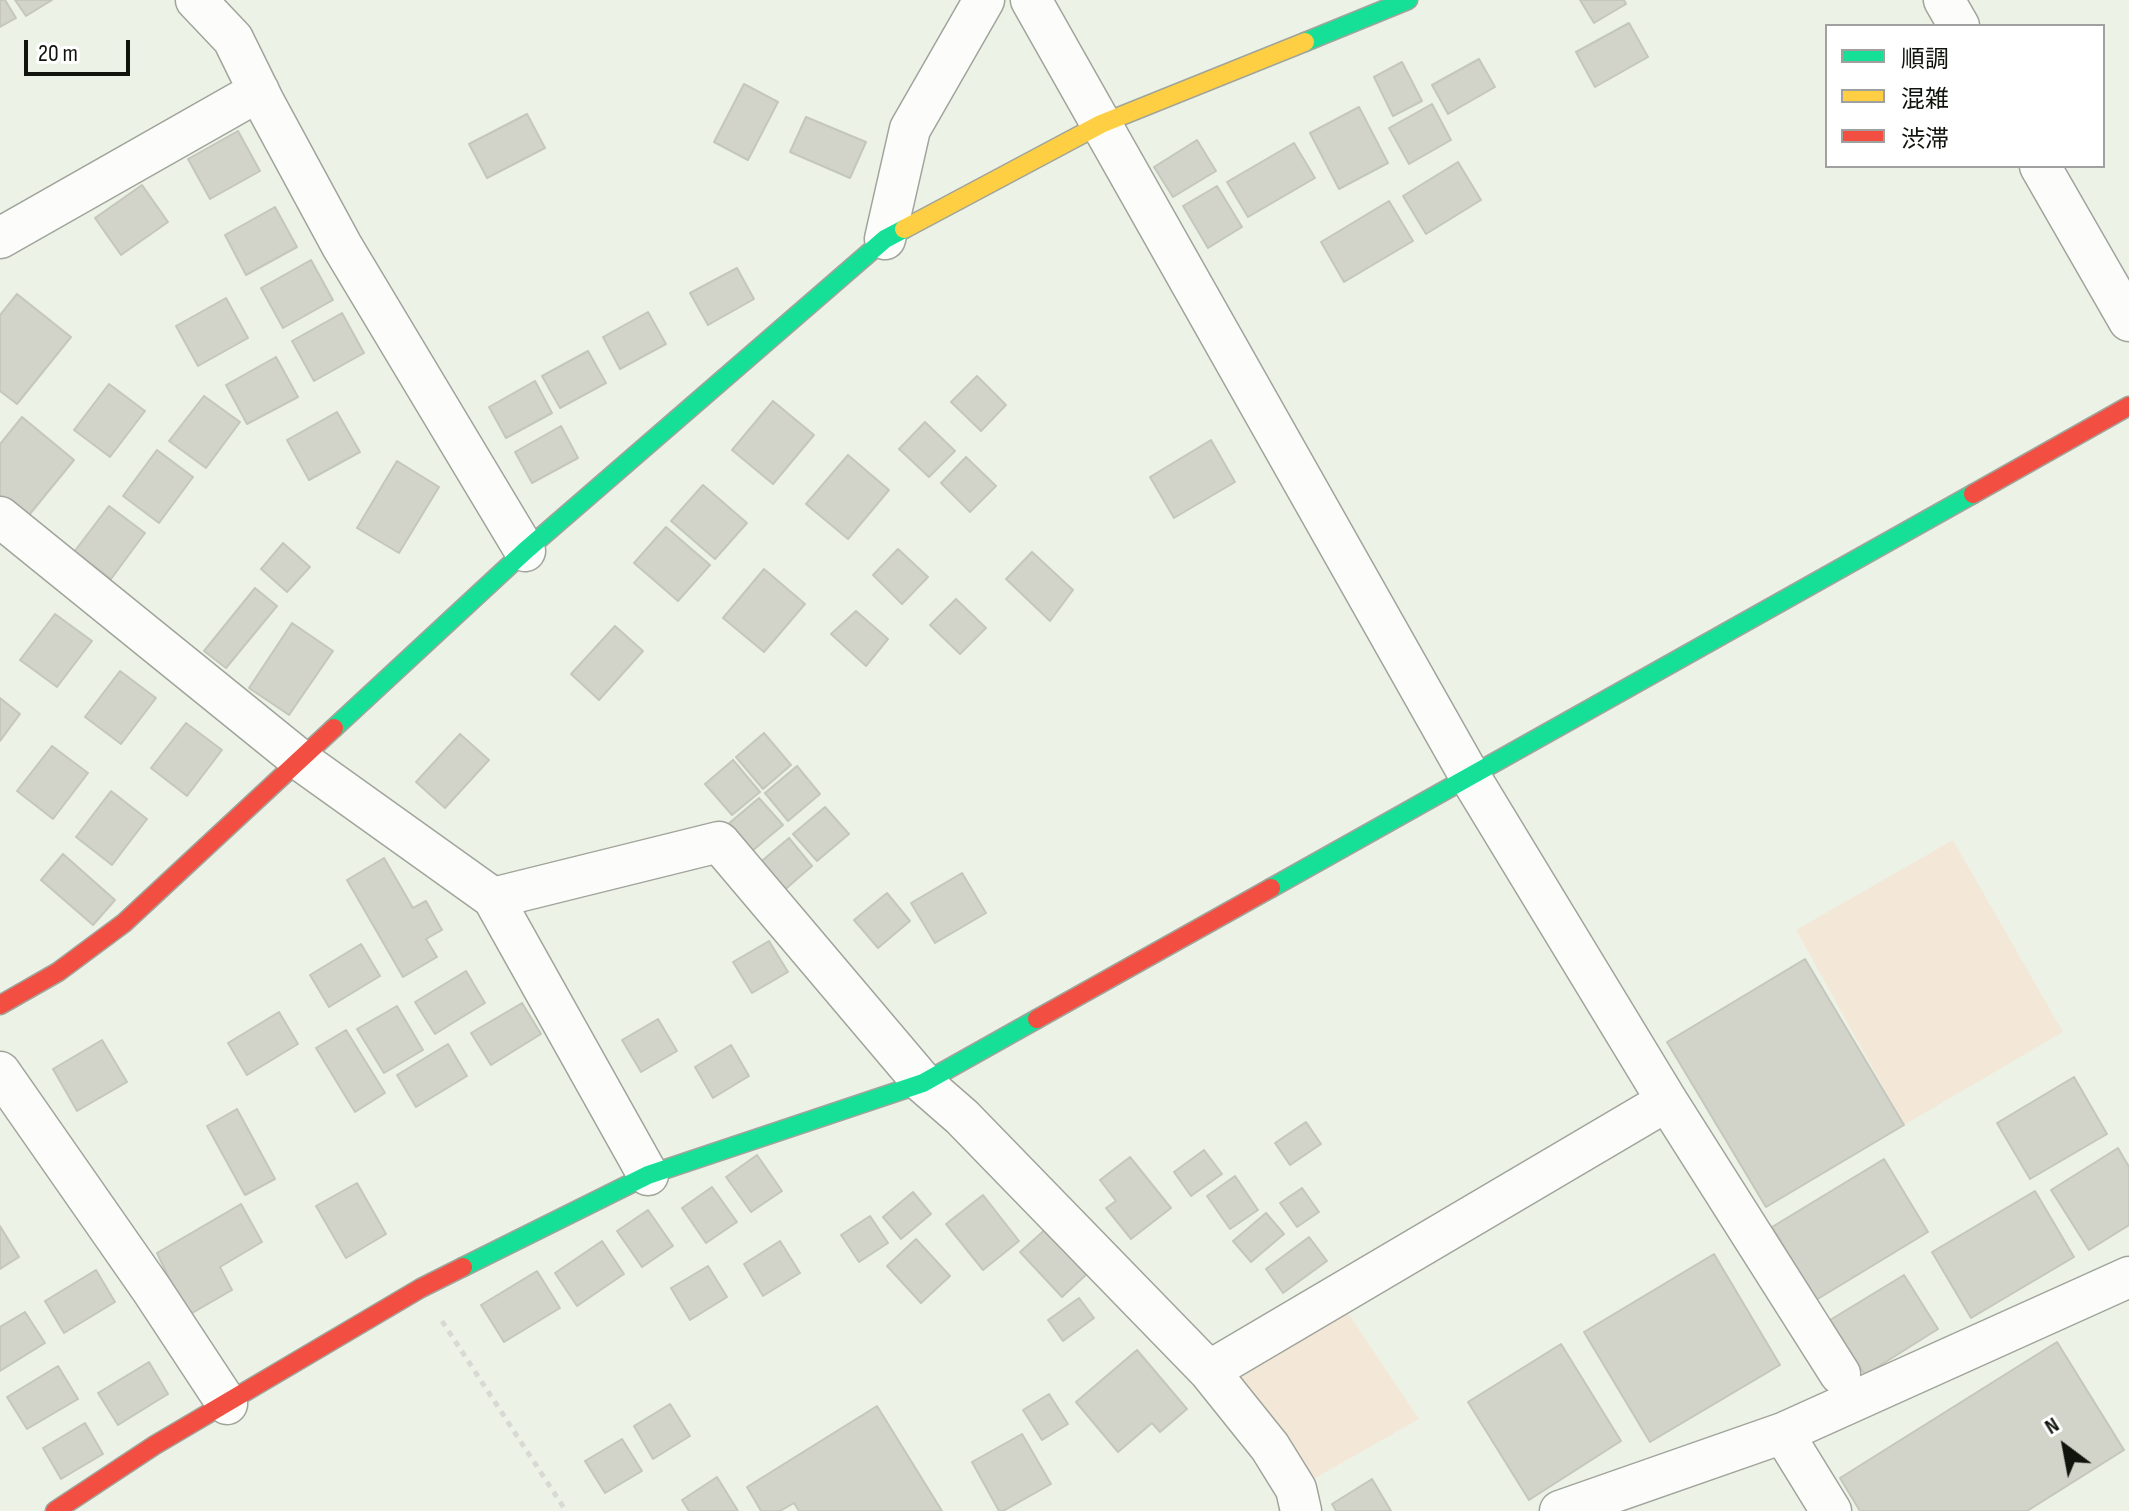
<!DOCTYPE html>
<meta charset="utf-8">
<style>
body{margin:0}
#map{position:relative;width:2129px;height:1511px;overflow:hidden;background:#ecf2e6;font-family:"Sofia Sans Condensed","Noto Sans JP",sans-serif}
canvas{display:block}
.legend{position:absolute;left:1825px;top:24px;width:280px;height:144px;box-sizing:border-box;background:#fff;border:2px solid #a0a19e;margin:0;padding:10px 14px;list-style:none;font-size:24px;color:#11140c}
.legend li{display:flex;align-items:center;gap:16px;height:40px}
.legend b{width:40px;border:2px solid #a0a19e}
.north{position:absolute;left:2025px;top:1407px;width:80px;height:80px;-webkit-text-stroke:6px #fff;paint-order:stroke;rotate:328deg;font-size:22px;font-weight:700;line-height:32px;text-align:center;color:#11140c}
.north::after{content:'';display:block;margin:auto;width:28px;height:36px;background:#11140c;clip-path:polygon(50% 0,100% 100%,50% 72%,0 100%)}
.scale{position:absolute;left:24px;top:40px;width:106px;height:36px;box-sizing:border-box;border:4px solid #11140c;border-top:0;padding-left:10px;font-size:24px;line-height:28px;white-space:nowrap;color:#11140c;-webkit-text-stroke:6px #fff;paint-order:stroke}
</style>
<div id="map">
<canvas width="2129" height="1511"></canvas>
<ul class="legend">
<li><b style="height:10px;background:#16e098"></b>順調</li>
<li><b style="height:10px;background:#ffcf43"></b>混雑</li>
<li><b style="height:10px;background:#f24e42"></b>渋滞</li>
</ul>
<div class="north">N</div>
<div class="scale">20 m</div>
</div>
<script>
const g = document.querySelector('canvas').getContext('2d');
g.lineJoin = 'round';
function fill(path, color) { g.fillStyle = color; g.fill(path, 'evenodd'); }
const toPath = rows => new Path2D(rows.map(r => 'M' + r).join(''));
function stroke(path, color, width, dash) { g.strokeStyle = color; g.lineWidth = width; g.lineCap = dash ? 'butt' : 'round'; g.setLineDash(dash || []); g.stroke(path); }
fill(toPath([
 [1953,840,2063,1032,1904,1125,1796,930],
 [1336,1295,1419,1419,1296,1489,1209,1371]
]), '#f3e8d8');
const building = toPath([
 [0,0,5,0,16,18,0,27,0,0],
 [15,0,52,0,26,16,15,0],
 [1580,0,1624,0,1626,4,1594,23,1580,0],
 [1629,23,1648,57,1595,87,1576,52,1629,23],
 [1479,59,1495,87,1448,114,1432,85,1479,59],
 [1402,62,1422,101,1393,116,1374,77,1402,62],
 [744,84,778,102,748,160,714,142,744,84],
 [1432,104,1451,140,1409,164,1389,128,1432,104],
 [1359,107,1388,163,1339,189,1310,133,1359,107],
 [527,114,545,148,487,178,469,144,527,114],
 [806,117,866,142,850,178,790,152,806,117],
 [238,131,260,171,210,199,188,159,238,131],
 [1197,140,1216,171,1173,197,1154,167,1197,140],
 [1294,143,1315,178,1248,217,1227,182,1294,143],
 [1458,162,1481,200,1426,234,1403,196,1458,162],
 [142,185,168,222,121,255,95,218,142,185],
 [1217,186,1242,227,1208,248,1183,206,1217,186],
 [1389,201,1413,241,1344,282,1321,242,1389,201],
 [275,207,297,247,246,275,225,235,275,207],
 [311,260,333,300,283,328,261,288,311,260],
 [737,268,754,299,708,325,690,293,737,268],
 [17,294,71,337,17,404,0,391,0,315,17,294],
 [226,298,248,338,198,366,176,326,226,298],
 [648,312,666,344,620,369,603,337,648,312],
 [342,313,364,353,314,381,292,341,342,313],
 [588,351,606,383,560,408,542,376,588,351],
 [276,357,298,397,247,424,226,385,276,357],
 [977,376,1006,405,981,431,951,402,977,376],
 [535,381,552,413,506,438,489,407,535,381],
 [109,384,145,411,110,457,74,430,109,384],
 [204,396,240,422,206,468,169,441,204,396],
 [773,401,814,435,773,484,732,450,773,401],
 [337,412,360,452,309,480,287,440,337,412],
 [22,417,74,460,25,520,0,500,0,444,22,417],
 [925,422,955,451,929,477,899,449,925,422],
 [561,426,578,458,532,483,515,452,561,426],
 [1211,440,1235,482,1174,518,1150,477,1211,440],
 [157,450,193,477,159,523,123,496,157,450],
 [848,455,889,490,848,539,806,504,848,455],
 [966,457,996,486,970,512,941,483,966,457],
 [397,461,439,487,399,553,357,528,397,461],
 [703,485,747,523,715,559,671,521,703,485],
 [109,506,145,533,111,579,74,552,109,506],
 [666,527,710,565,678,601,634,563,666,527],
 [283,543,310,567,287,592,261,569,283,543],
 [898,549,928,577,902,604,873,575,898,549],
 [1032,552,1073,590,1050,621,1006,579,1032,552],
 [764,569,805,604,764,652,723,618,764,569],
 [255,588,277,606,226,668,204,651,255,588],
 [956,599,986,628,960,654,930,625,956,599],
 [856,611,888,639,866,666,831,634,856,611],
 [55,614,92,641,57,687,20,660,55,614],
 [292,623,333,651,289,715,249,688,292,623],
 [615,626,643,651,599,700,571,674,615,626],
 [120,671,156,698,121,744,85,717,120,671],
 [0,698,20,714,0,741,0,698],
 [186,723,222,750,187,796,151,768,186,723],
 [764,733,791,765,763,789,736,757,764,733],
 [460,734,489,760,445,808,416,782,460,734],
 [52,746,88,773,53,819,17,791,52,746],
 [733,760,760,792,732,815,705,784,733,760],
 [797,766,820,794,788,821,765,793,797,766],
 [111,791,147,819,112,865,76,837,111,791],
 [759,798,783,825,751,852,727,825,759,798],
 [825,807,849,834,817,861,793,834,825,807],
 [789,838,812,866,781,893,757,865,789,838],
 [63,854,115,900,93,925,41,880,63,854],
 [384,858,413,908,426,901,442,930,426,939,437,957,403,977,347,880,384,858],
 [962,873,986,913,935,943,911,903,962,873],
 [887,893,910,921,878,948,854,920,887,893],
 [769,941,788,972,752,993,733,962,769,941],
 [361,944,380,976,329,1007,310,975,361,944],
 [1805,959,1904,1125,1766,1207,1667,1042,1805,959],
 [466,971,485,1003,435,1034,415,1002,466,971],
 [522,1003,541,1034,491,1065,471,1033,522,1003],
 [397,1006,423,1050,384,1073,357,1029,397,1006],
 [279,1012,298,1044,247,1075,228,1043,279,1012],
 [658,1019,677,1051,641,1072,622,1040,658,1019],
 [346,1030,385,1093,355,1112,316,1048,346,1030],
 [102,1040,127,1082,77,1111,53,1069,102,1040],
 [448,1044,467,1076,416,1107,397,1075,448,1044],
 [731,1045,749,1076,713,1098,695,1067,731,1045],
 [2074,1077,2107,1134,2030,1179,1997,1123,2074,1077],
 [237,1109,275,1179,245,1195,207,1126,237,1109],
 [1306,1122,1321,1144,1290,1165,1275,1143,1306,1122],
 [2118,1148,2129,1167,2129,1225,2089,1250,2051,1190,2118,1148],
 [1204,1150,1222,1174,1191,1196,1174,1172,1204,1150],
 [757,1155,782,1191,751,1212,726,1177,757,1155],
 [1130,1157,1171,1208,1131,1239,1106,1208,1116,1201,1100,1180,1130,1157],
 [1884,1159,1928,1232,1816,1300,1772,1227,1884,1159],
 [1235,1176,1258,1210,1230,1229,1207,1196,1235,1176],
 [357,1183,386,1234,346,1258,316,1206,357,1183],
 [712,1187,737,1222,706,1243,682,1208,712,1187],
 [1302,1188,1319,1212,1297,1227,1280,1203,1302,1188],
 [2035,1191,2074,1257,1971,1318,1932,1252,2035,1191],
 [913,1192,931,1214,901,1239,883,1217,913,1192],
 [983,1195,1019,1241,983,1270,946,1224,983,1195],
 [241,1204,262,1242,220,1267,232,1290,187,1316,157,1253,241,1204],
 [648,1210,673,1246,642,1267,617,1231,648,1210],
 [1266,1213,1284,1234,1251,1262,1233,1241,1266,1213],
 [870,1216,888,1243,859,1262,841,1235,870,1216],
 [0,1226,19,1257,0,1269,0,1226],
 [1048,1227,1089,1272,1062,1297,1020,1252,1048,1227],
 [1309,1237,1327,1261,1283,1293,1266,1269,1309,1237],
 [916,1239,950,1276,921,1303,887,1266,916,1239],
 [602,1241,624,1274,577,1306,555,1273,602,1241],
 [780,1241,800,1273,763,1296,744,1264,780,1241],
 [1714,1254,1780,1365,1650,1442,1584,1332,1714,1254],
 [708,1266,727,1297,690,1320,671,1288,708,1266],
 [96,1270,115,1302,64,1333,45,1301,96,1270],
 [537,1271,560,1308,504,1342,481,1305,537,1271],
 [1904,1275,1938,1329,1865,1375,1830,1320,1904,1275],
 [1079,1298,1094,1318,1063,1341,1048,1320,1079,1298],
 [25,1312,45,1343,0,1371,0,1327,25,1312],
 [2057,1342,2124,1450,2027,1511,1860,1511,1840,1478,2057,1342],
 [1561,1344,1621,1441,1529,1500,1468,1402,1561,1344],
 [1137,1350,1187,1409,1160,1432,1152,1423,1118,1452,1076,1402,1137,1350],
 [149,1362,168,1394,118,1425,98,1393,149,1362],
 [58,1366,78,1399,27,1429,7,1397,58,1366],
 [1049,1394,1068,1424,1042,1440,1023,1410,1049,1394],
 [670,1404,690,1436,653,1459,634,1426,670,1404],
 [877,1406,942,1511,799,1511,794,1503,780,1511,761,1511,747,1487,877,1406],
 [85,1423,103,1454,61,1479,43,1448,85,1423],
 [1022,1434,1051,1484,1003,1511,999,1511,972,1462,1022,1434],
 [622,1439,642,1471,605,1493,585,1461,622,1439],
 [717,1477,738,1511,689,1511,682,1500,717,1477],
 [1372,1479,1391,1511,1336,1511,1332,1504,1372,1479]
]);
fill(building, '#d2d3c9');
stroke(building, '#c5c7bd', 2);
const street = toPath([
 [196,0,233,39,264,102,342,246,525,551],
 [1031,0,1469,775,1667,1101,1840,1374],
 [1944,0,1959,26],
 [2040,166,2129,321],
 [0,238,259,91],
 [885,239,910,129,984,0],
 [0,517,300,760,493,898,648,1175],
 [493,898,719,842,923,1083,962,1117,1209,1371,1270,1447,1296,1489,1301,1511],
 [0,1072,152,1290,227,1404],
 [1209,1371,1667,1101],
 [1783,1433,1831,1511],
 [1560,1511,1783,1433,2129,1277]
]);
const fast = toPath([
 [1305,42,1408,0],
 [334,728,525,551,885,239,904,229],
 [1271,888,1973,494],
 [463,1267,648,1175,923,1083,1037,1019]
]);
const slow = toPath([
 [904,229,1101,124,1305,42]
]);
const jam = toPath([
 [1973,494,2129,406],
 [0,1005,58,972,124,923,334,728],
 [1037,1019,1271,888],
 [55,1511,155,1445,421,1288,463,1267]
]);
stroke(street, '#a0a49b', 43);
stroke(fast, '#a0a49b', 21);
stroke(slow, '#a0a49b', 21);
stroke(jam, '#a0a49b', 21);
stroke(toPath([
 [442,1321,566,1511]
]), '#d8d9d5', 5, [6, 6]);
stroke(street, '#fcfdfb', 40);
stroke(fast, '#16e098', 18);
stroke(slow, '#ffcf43', 18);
stroke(jam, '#f24e42', 18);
</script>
